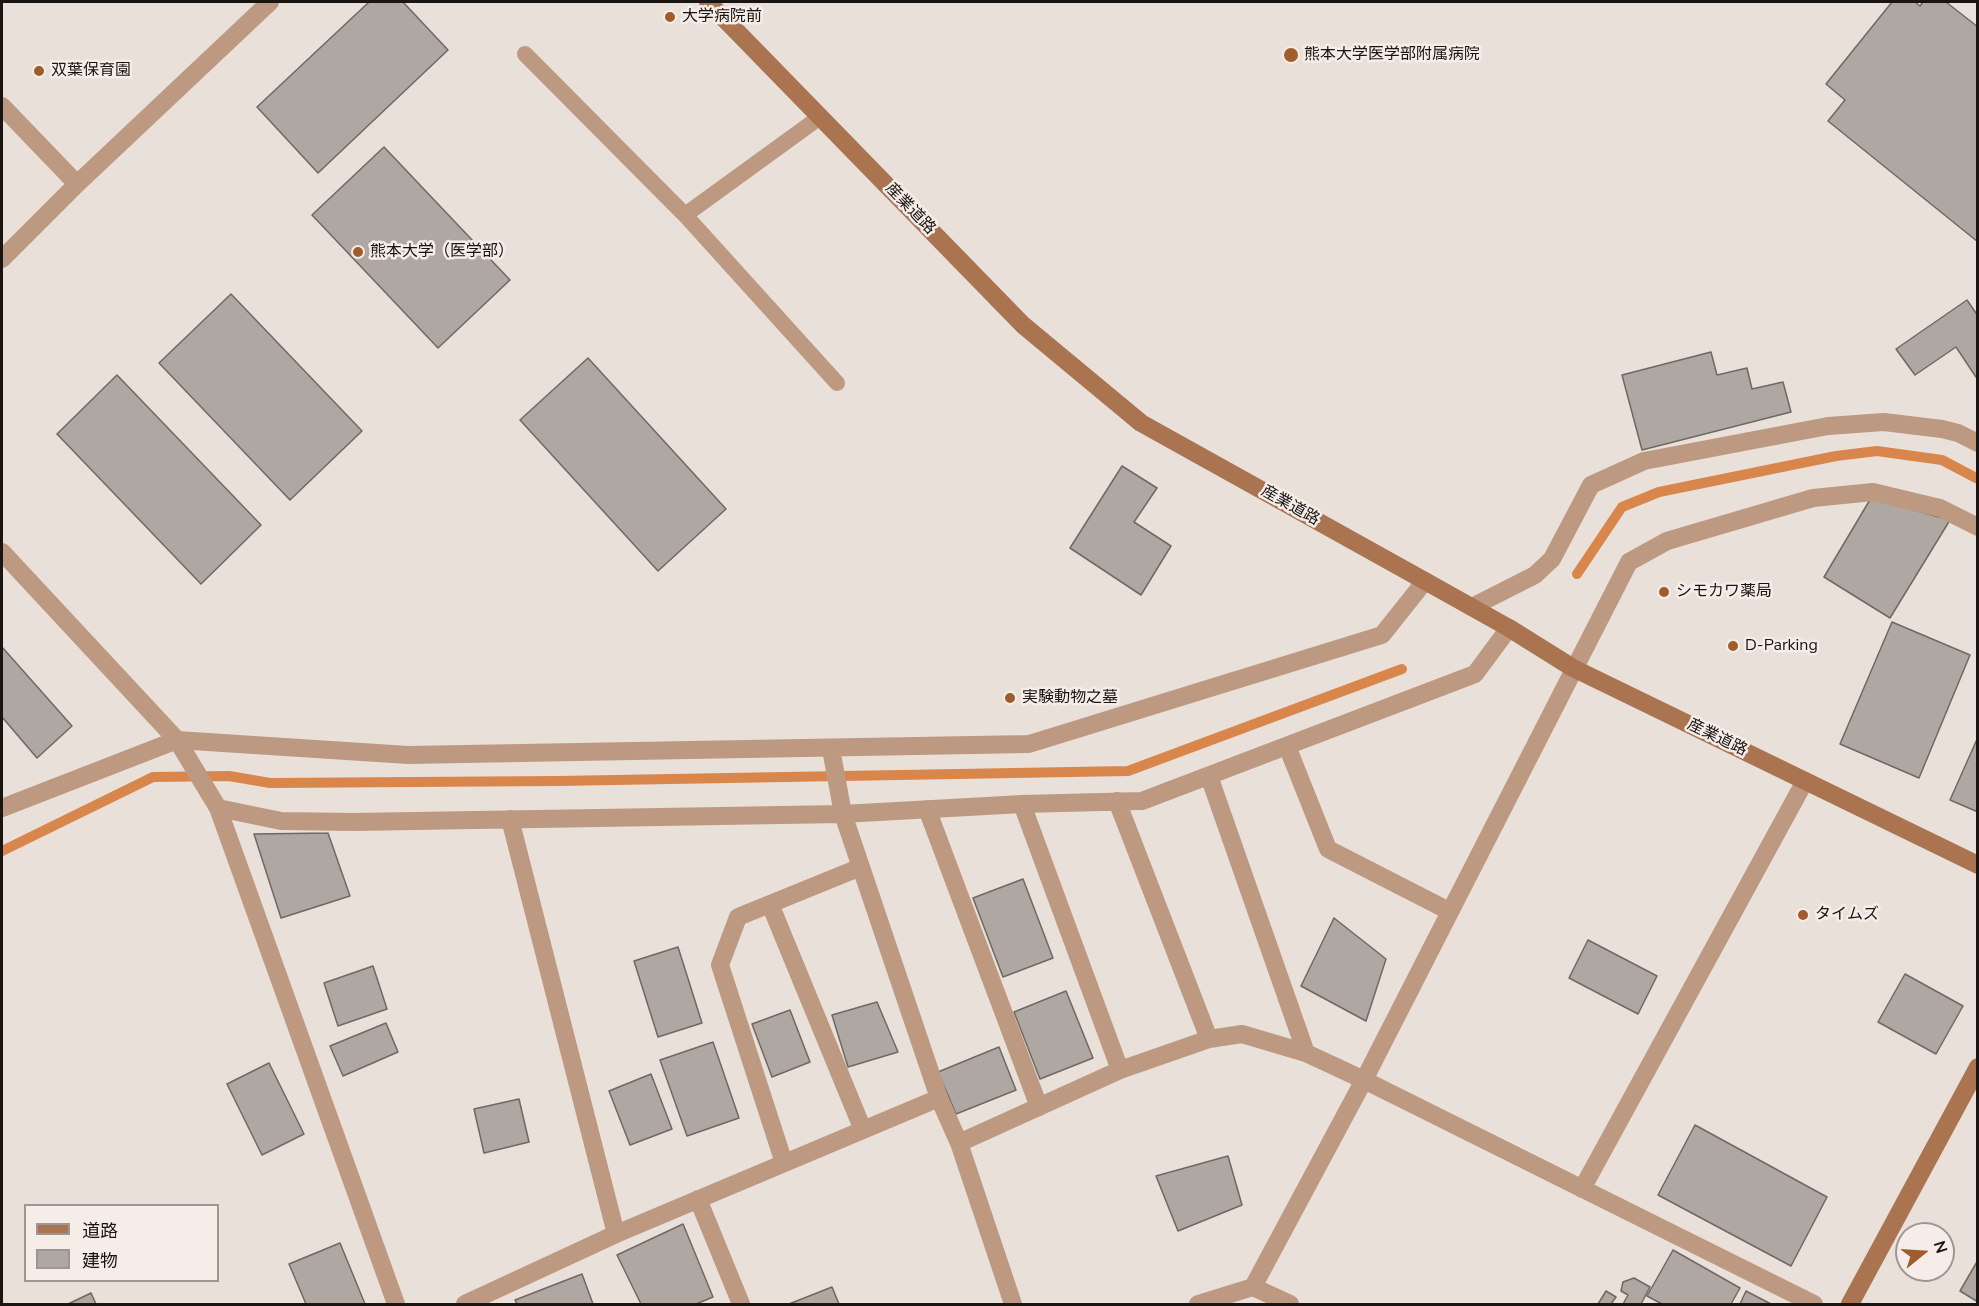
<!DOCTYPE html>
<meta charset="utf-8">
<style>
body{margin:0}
#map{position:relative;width:1979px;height:1306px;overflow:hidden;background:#e9e0da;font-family:"Nunito Sans","Noto Sans JP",sans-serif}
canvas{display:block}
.frame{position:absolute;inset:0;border:3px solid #181513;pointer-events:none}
.legend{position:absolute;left:24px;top:1204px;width:195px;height:78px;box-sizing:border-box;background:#f6ede8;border:2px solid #9d9793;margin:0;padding:8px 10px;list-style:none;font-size:18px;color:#181513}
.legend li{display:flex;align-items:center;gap:12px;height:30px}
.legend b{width:30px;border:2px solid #9d9793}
.north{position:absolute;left:1895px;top:1222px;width:60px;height:60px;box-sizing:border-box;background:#f6ede8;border:2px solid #9d9793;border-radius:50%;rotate:72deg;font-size:16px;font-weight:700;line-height:24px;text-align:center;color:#181513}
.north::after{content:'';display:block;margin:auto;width:21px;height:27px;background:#9f5c2c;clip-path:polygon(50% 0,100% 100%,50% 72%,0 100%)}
</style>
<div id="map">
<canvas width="1979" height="1306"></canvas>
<div class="frame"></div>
<ul class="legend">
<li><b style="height:8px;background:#aa7450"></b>道路</li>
<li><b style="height:16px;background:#afa7a2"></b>建物</li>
</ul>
<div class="north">N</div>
</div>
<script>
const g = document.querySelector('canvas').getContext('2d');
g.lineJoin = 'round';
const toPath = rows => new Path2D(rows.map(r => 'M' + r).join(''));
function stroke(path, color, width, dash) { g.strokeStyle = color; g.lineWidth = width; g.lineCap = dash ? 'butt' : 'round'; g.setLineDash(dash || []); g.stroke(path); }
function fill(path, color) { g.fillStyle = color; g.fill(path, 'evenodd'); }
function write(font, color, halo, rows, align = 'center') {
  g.font = font + ' "Nunito Sans","Noto Sans JP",sans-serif'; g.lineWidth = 5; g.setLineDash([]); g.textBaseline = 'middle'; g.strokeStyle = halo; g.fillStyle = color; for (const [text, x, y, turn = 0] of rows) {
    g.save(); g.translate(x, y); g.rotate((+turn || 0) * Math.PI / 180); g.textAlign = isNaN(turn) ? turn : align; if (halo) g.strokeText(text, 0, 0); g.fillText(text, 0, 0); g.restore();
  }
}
stroke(toPath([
 [1577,574,1622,507,1659,492,1836,456,1877,451,1942,460,1978,479],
 [2,851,153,777,229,776,270,783,557,781,1128,771,1402,669]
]), '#d9864c', 10);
const building = toPath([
 [369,2,403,2,448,50,318,173,257,107,369,2],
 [1892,2,1915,2,1920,6,1923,2,1946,2,1978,27,1978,242,1828,121,1845,100,1826,84,1892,2],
 [384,147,510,280,438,348,312,215,384,147],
 [231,294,362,431,290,500,159,363,231,294],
 [1967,300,1978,316,1978,380,1956,347,1915,375,1896,349,1967,300],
 [1711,352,1717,375,1747,368,1752,389,1783,382,1791,412,1642,450,1622,375,1711,352],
 [588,358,726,509,658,571,520,420,588,358],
 [117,375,261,525,201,584,57,434,117,375],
 [1122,466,1157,488,1134,522,1171,546,1141,595,1070,548,1122,466],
 [1871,498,1950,520,1890,618,1824,577,1871,498],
 [1892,622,1970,655,1919,778,1840,744,1892,622],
 [2,647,72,726,37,758,2,717,2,647],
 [1978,737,1978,812,1950,800,1978,737],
 [328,833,350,896,281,918,254,834,328,833],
 [1023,879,1053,958,1003,977,973,898,1023,879],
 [1334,918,1386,959,1366,1021,1301,986,1334,918],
 [1588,940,1657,976,1638,1014,1569,978,1588,940],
 [678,947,702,1023,658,1037,634,961,678,947],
 [373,966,387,1009,338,1026,324,983,373,966],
 [1905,974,1963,1006,1936,1054,1878,1022,1905,974],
 [1066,991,1093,1058,1040,1079,1014,1012,1066,991],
 [877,1002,898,1052,848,1067,832,1015,877,1002],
 [790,1010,810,1062,772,1077,752,1024,790,1010],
 [386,1023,398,1052,343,1076,330,1046,386,1023],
 [713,1042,739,1118,687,1136,660,1060,713,1042],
 [999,1047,1016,1090,956,1114,938,1072,999,1047],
 [269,1063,304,1134,262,1155,227,1084,269,1063],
 [651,1074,672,1129,630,1145,609,1091,651,1074],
 [519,1099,529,1142,484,1153,474,1109,519,1099],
 [1695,1125,1827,1197,1791,1266,1658,1195,1695,1125],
 [1228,1156,1242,1205,1178,1231,1156,1176,1228,1156],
 [683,1224,713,1297,696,1304,641,1304,617,1255,683,1224],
 [340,1243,365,1304,306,1304,289,1264,340,1243],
 [1673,1250,1740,1288,1731,1304,1662,1304,1647,1296,1673,1250],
 [1978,1260,1978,1302,1960,1291,1978,1260],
 [582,1274,593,1304,517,1304,515,1300,582,1274],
 [1634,1278,1650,1287,1641,1304,1623,1304,1628,1295,1621,1291,1623,1282,1634,1278],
 [832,1287,839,1304,789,1304,832,1287],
 [1606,1291,1616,1297,1611,1304,1598,1304,1606,1291],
 [1746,1291,1771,1304,1740,1304,1746,1291],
 [91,1293,96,1304,68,1304,91,1293]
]);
fill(building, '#afa7a2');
stroke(building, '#6f6863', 1.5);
stroke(toPath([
 [525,54,685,215],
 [820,117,685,215,837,383]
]), '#be9981', 16);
stroke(toPath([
 [2,106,77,184],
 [2,259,77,184,270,2],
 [2,552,177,740,218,808,396,1304],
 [1472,607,1535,575,1552,559,1591,485,1644,461,1828,426,1884,422,1942,429,1958,433,1978,443],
 [1287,746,1328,849,1449,911],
 [831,749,843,814,939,1098,959,1143,1013,1304],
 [1209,776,1306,1053],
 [1117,801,1209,1039],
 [1022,804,1120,1070],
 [2,808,177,740,408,755,1029,744,1382,635,1425,581],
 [218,808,281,821,353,822,843,814,1022,804,1142,801,1475,674,1509,628],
 [927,809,1039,1107],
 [510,819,616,1234],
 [770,904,863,1130],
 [959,1143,1120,1070,1209,1039,1242,1034,1306,1053,1364,1080,1814,1304],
 [784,1163,720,965,738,917,861,867],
 [1582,1189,1805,781],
 [698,1199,741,1304],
 [1253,1287,1364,1080,1629,562,1667,541,1813,498,1873,492,1940,508,1978,527],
 [465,1304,616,1234,939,1098],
 [1198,1304,1253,1287,1290,1304]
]), '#be9981', 18);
stroke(toPath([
 [708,2,1023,325,1141,423,1425,581,1509,628,1573,668,1978,865],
 [1850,1304,1978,1067]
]), '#aa7450', 18);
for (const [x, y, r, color] of [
 [670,17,6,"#9f5c2c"],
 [1291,55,8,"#9f5c2c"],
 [39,71,6,"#9f5c2c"],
 [358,252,6,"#9f5c2c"],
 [1664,592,6,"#9f5c2c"],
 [1733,646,6,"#9f5c2c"],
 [1010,698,6,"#9f5c2c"],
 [1803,915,6,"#9f5c2c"]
]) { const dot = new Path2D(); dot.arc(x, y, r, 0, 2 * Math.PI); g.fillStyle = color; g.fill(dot); stroke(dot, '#f6ede8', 2); }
write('16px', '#181513', '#f6ede8', [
 ["大学病院前",682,17],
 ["熊本大学医学部附属病院",1304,55],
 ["双葉保育園",51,71],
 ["熊本大学（医学部）",370,252],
 ["シモカワ薬局",1676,592],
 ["D-Parking",1745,646],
 ["実験動物之墓",1022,698],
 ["タイムズ",1815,915]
], 'left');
write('16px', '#181513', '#f6ede8', [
 ["産業道路",910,209,46],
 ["産業道路",1290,506,29],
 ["産業道路",1717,738,26]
]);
</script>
